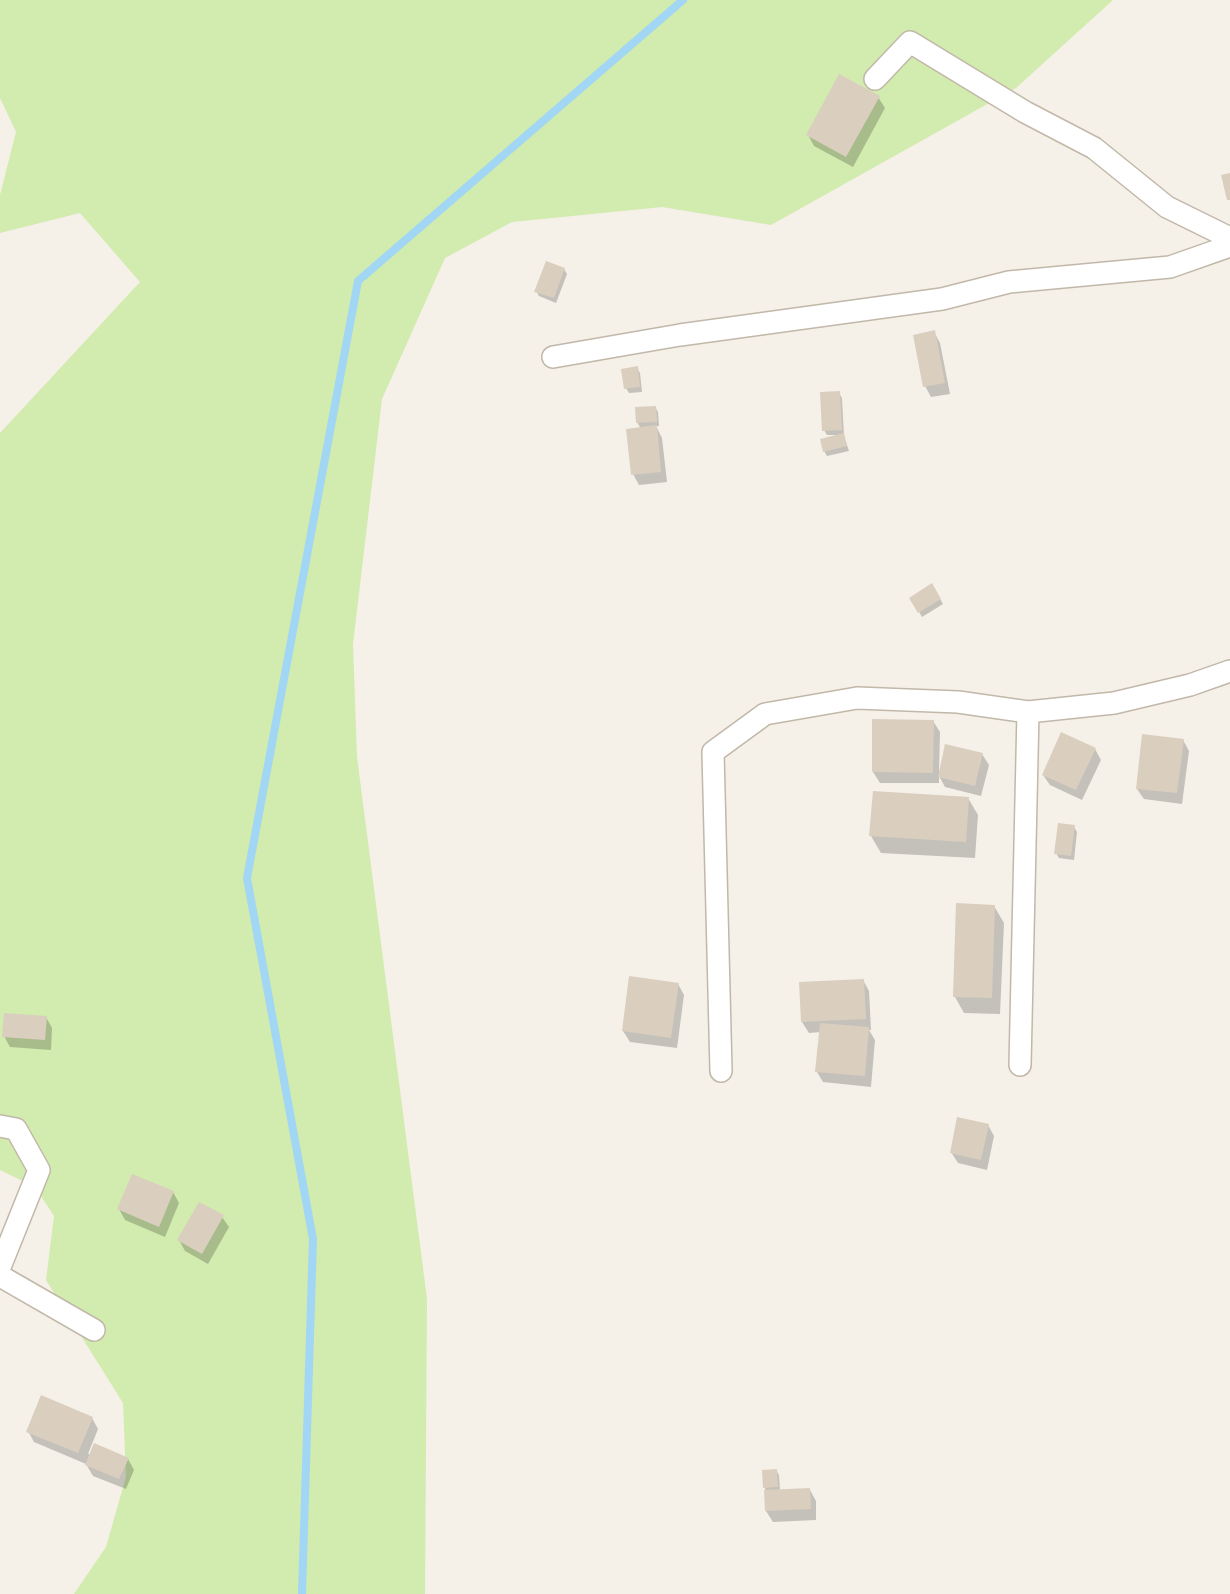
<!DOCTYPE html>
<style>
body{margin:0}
canvas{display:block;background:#f5f0e8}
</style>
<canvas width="1230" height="1594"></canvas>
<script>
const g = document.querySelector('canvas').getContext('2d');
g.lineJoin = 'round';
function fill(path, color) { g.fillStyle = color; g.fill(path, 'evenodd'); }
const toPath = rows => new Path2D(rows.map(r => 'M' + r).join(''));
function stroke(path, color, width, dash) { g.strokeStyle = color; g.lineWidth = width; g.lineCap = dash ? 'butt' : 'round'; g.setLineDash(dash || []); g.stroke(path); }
fill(toPath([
 [0,0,1113,0,1016,88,771,225,662,207,512,222,445,258,382,399,353,644,357,757,427,1299,425,1594,74,1594,106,1547,126,1477,123,1403,46,1280,54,1216,35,1187,0,1170,0,433,140,282,80,213,0,233,0,195,16,132,0,98]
]), '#d2ebae');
fill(toPath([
 [878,97,885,108,853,167,814,146,808,135],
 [564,269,567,274,556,303,539,296,536,291],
 [934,332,940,343,950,394,931,397,925,386],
 [637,368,640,373,642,392,629,393,626,388],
 [839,393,842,398,844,436,849,451,827,456,824,451,837,435,827,435,824,430],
 [655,407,658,412,659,426,656,426,662,438,667,482,639,485,633,474,641,429,637,422],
 [932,585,943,604,922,617,911,598],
 [874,720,933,721,940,732,939,771,982,754,989,765,981,796,945,787,939,776,939,783,880,783,873,772],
 [1183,740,1189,751,1182,804,1144,799,1137,789],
 [1095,749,1101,760,1082,800,1050,785,1043,775],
 [968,798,978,815,975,858,881,853,871,836],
 [1074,827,1077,832,1074,860,1059,858,1056,853],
 [994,906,1004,923,1000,1014,964,1013,955,997],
 [863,980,869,991,871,1030,869,1030,875,1040,871,1087,823,1082,817,1072,821,1032,809,1033,802,1022,801,983],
 [678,984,684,995,677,1048,630,1042,623,1031],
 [46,1017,52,1028,51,1050,10,1047,4,1036],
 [988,1125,994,1136,987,1170,958,1163,951,1152],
 [173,1192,179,1203,165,1237,125,1220,119,1209],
 [222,1217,229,1227,208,1264,185,1251,179,1240],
 [92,1418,98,1429,88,1454,128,1459,134,1470,126,1489,93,1476,86,1464,34,1442,28,1431],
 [776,1470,779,1475,780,1491,810,1490,816,1501,816,1520,773,1522,766,1511,767,1492,764,1487]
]), '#0003');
stroke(toPath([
 [302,1594,313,1239,247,878,358,281,683,0]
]), '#a1d6f5', 8);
fill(toPath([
 [839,74,880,96,846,157,806,135],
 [1230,173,1230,200,1227,200,1221,175],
 [546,261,565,268,554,298,534,292],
 [935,330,945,383,923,387,913,335],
 [638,366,640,387,624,389,621,369],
 [840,391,842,430,822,431,820,392],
 [656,406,657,422,636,423,635,407],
 [657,425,661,472,631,475,626,429],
 [844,433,847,446,823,452,820,439],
 [932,583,941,599,918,613,909,598],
 [872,719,934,720,933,773,872,772],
 [1061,732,1096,748,1076,790,1042,775],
 [1142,734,1184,739,1177,793,1136,789],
 [945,744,983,753,975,786,938,777],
 [873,791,969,797,966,842,869,836],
 [1058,823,1075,825,1071,856,1054,854],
 [956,903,995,905,992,998,953,997],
 [629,976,679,983,671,1038,622,1031],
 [864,979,866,1019,801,1022,799,982],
 [4,1013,47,1016,45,1040,2,1037],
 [820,1023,869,1027,865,1076,815,1072],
 [957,1117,989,1124,981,1160,950,1153],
 [132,1174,174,1191,159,1227,117,1209],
 [199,1202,224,1215,202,1254,177,1240],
 [41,1395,93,1417,78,1453,26,1432],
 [94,1443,129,1458,119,1479,85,1465],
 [777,1469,778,1487,763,1488,762,1470],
 [810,1488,811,1509,765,1511,764,1490]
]), '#dacebf');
const minor = toPath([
 [875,79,910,42,1025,112,1094,148,1167,207,1230,238],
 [553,357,680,335,942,299,1009,282,1170,267,1230,246],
 [1020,1065,1028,712],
 [721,1071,713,752,765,714,857,698,958,702,1028,712,1114,703,1190,685,1230,671],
 [0,1126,16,1129,39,1170,0,1267],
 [0,1276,94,1330]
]);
stroke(minor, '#c1b8a9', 24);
stroke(minor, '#fff', 21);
</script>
